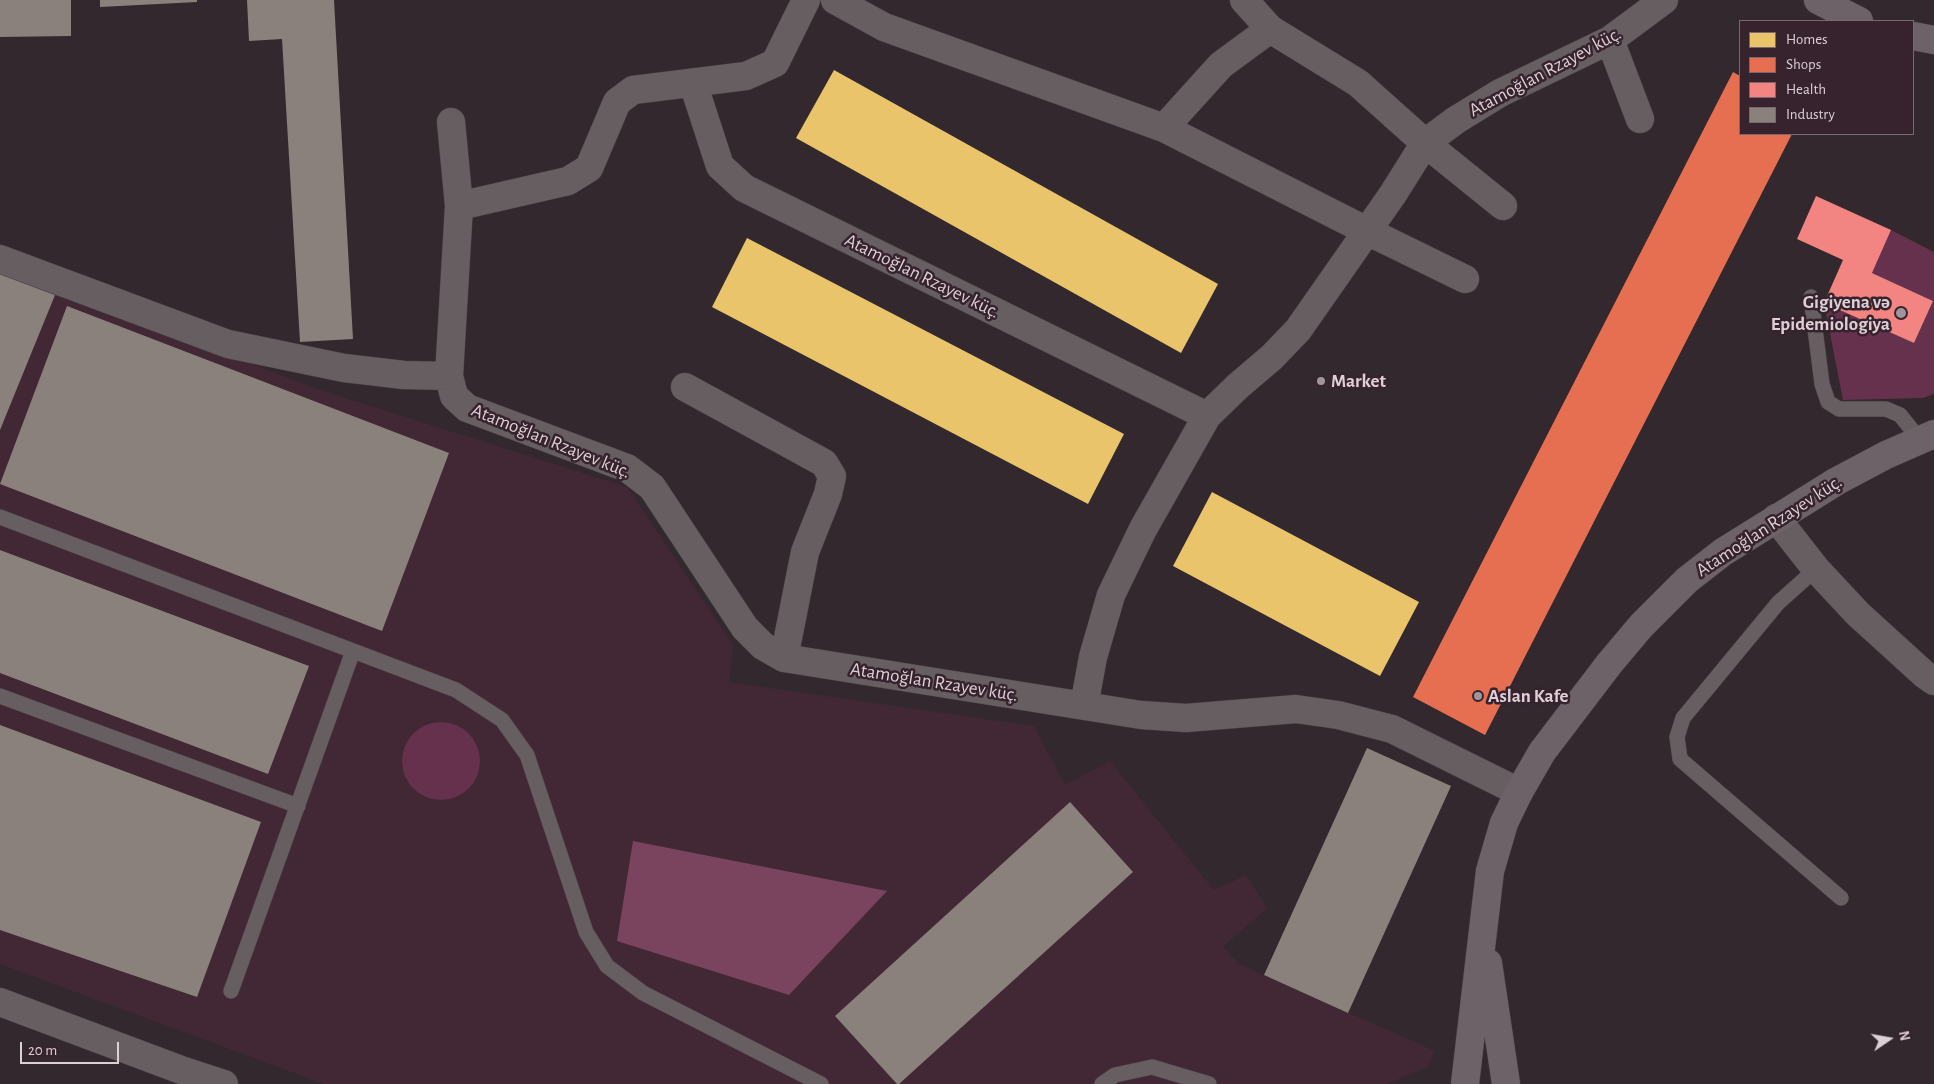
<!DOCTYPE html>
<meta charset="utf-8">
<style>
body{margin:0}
#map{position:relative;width:1934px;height:1084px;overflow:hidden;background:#32282d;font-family:"Alegreya Sans",sans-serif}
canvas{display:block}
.legend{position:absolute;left:1739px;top:20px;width:175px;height:115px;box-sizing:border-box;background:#37232d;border:1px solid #796870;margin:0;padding:6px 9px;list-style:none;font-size:15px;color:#dccfd5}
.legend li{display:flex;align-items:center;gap:10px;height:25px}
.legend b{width:25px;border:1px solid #796870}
.north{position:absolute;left:1864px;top:1014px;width:50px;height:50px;-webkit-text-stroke:4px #37232d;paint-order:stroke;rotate:78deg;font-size:14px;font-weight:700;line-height:20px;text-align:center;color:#dccfd5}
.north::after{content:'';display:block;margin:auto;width:18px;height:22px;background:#dccfd5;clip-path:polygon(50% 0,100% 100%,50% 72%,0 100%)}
.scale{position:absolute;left:20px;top:1042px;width:99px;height:22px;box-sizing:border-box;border:2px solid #dccfd5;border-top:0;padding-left:6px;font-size:15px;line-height:18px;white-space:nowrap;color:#dccfd5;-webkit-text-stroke:4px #37232d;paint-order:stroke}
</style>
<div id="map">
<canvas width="1934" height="1084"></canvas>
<ul class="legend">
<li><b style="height:14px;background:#e9c46a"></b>Homes</li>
<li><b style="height:14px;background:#e76f51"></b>Shops</li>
<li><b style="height:14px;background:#f28482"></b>Health</li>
<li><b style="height:14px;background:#8a817c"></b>Industry</li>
</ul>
<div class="north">N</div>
<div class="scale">20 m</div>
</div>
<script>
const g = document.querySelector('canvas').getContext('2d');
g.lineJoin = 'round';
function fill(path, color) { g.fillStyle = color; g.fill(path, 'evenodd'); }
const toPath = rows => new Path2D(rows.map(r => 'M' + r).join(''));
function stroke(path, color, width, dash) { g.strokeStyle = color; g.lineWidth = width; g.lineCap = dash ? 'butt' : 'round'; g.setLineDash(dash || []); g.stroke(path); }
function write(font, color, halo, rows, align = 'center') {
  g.font = font + ' "Alegreya Sans",sans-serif'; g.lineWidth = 5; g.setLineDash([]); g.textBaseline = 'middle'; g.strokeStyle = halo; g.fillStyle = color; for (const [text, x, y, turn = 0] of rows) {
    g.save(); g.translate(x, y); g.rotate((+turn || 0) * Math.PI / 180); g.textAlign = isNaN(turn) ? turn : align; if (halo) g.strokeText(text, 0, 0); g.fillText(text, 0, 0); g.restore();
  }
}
fill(toPath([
 [0,268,317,389,627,487,733,645,729,682,1034,726,1065,785,1110,761,1214,890,1246,875,1267,908,1223,947,1239,964,1435,1051,1428,1067,1387,1084,324,1084,0,964]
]), '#412834');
fill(toPath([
 [1891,230,1934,252,1934,394,1923,398,1843,400,1824,303,1914,343,1933,301,1872,273],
 '402 761a39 39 0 1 1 78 0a39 39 0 1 1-78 0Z'
]), '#65314c');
fill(toPath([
 [633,841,887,891,789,995,617,941]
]), '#7a445f');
fill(toPath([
 [834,70,1218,284,1181,353,796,138],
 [747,238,1124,434,1088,504,712,307],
 [1212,492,1419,602,1380,676,1173,566]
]), '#e9c46a');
fill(toPath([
 [1733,72,1740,76,1740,134,1792,134,1485,735,1413,697]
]), '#e76f51');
fill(toPath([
 [1816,196,1891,230,1872,273,1933,301,1914,343,1824,303,1843,260,1797,239]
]), '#f28482');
fill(toPath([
 [0,0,71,0,71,36,0,37],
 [100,0,197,0,197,2,100,7],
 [247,0,334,0,353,339,300,342,282,39,249,41],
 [0,274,55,295,0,430],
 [67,306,449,453,382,631,0,484],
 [0,550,309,666,268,774,0,673],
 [0,725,261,822,197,997,0,930],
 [1367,748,1451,786,1348,1013,1264,975],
 [1070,802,1133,872,899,1084,897,1084,835,1016]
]), '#8a817c');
const lane = toPath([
 [1811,297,1822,384,1828,402,1839,409,1886,409,1900,415,1921,441],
 [0,517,456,690,502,720,527,755,586,932,607,966,643,993,821,1084],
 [1816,569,1778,603,1683,718,1677,737,1680,759,1841,898],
 [0,696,298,806],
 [231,991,353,651],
 [1102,1084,1115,1075,1152,1067,1209,1084]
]);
const street = toPath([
 [835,0,884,27,1164,128,1367,231,1465,279],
 [1244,0,1270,29,1358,83,1425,143,1503,206],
 [1610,40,1640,119],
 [693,83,720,166,744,188,1207,416],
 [451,122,459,206,449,376,454,396,467,408,627,468,652,487,745,628,763,646,784,658,1141,715,1186,718,1296,709,1338,715,1392,729,1519,792],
 [1164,128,1221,65,1270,29],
 [459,206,568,181,589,168,617,102,633,90,746,76,775,63,806,0],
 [0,259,228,344,344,368,404,375,449,376],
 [685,387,824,463,832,476,828,494,805,552,784,658],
 [1776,518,1816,569,1858,614,1924,674,1934,681],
 [1084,706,1093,657,1111,595,1143,529,1207,416,1238,386,1272,357,1298,330,1393,194,1425,143,1456,120,1500,93,1610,40,1664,0],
 [0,1002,184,1071,224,1084]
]);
const secondary = toPath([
 [1818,0,1859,21],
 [1913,36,1934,40],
 [1488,963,1506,1084],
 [1465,1084,1490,871,1504,823,1519,792,1542,752,1609,664,1641,626,1687,580,1723,552,1837,481,1886,455,1934,434]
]);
stroke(lane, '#4c4348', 16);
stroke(street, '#4c4348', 29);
stroke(secondary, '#4c4348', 29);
stroke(lane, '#675e62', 15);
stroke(street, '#675e62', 28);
stroke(secondary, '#6d6267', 28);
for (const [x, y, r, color] of [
 [1901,313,6,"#a0959a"],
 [1321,381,5,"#a0959a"],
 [1478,696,5,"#a0959a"]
]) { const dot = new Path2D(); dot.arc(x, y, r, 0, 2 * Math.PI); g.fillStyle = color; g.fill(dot); stroke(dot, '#37232d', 2); }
write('19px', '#dccfd5', '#37232d', [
 ["Atamoğlan Rzayev küç.",1545,72,-28],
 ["Atamoğlan Rzayev küç.",922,276,26],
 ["Atamoğlan Rzayev küç.",551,441,22],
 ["Atamoğlan Rzayev küç.",1769,526,-33],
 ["Atamoğlan Rzayev küç.",934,682,9]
]);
write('bold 19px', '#dccfd5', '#37232d', [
 ["Gigiyena və",1890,302,"right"],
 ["Epidemiologiya",1890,324,"right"],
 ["Market",1331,381],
 ["Aslan Kafe",1488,696]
], 'left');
</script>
